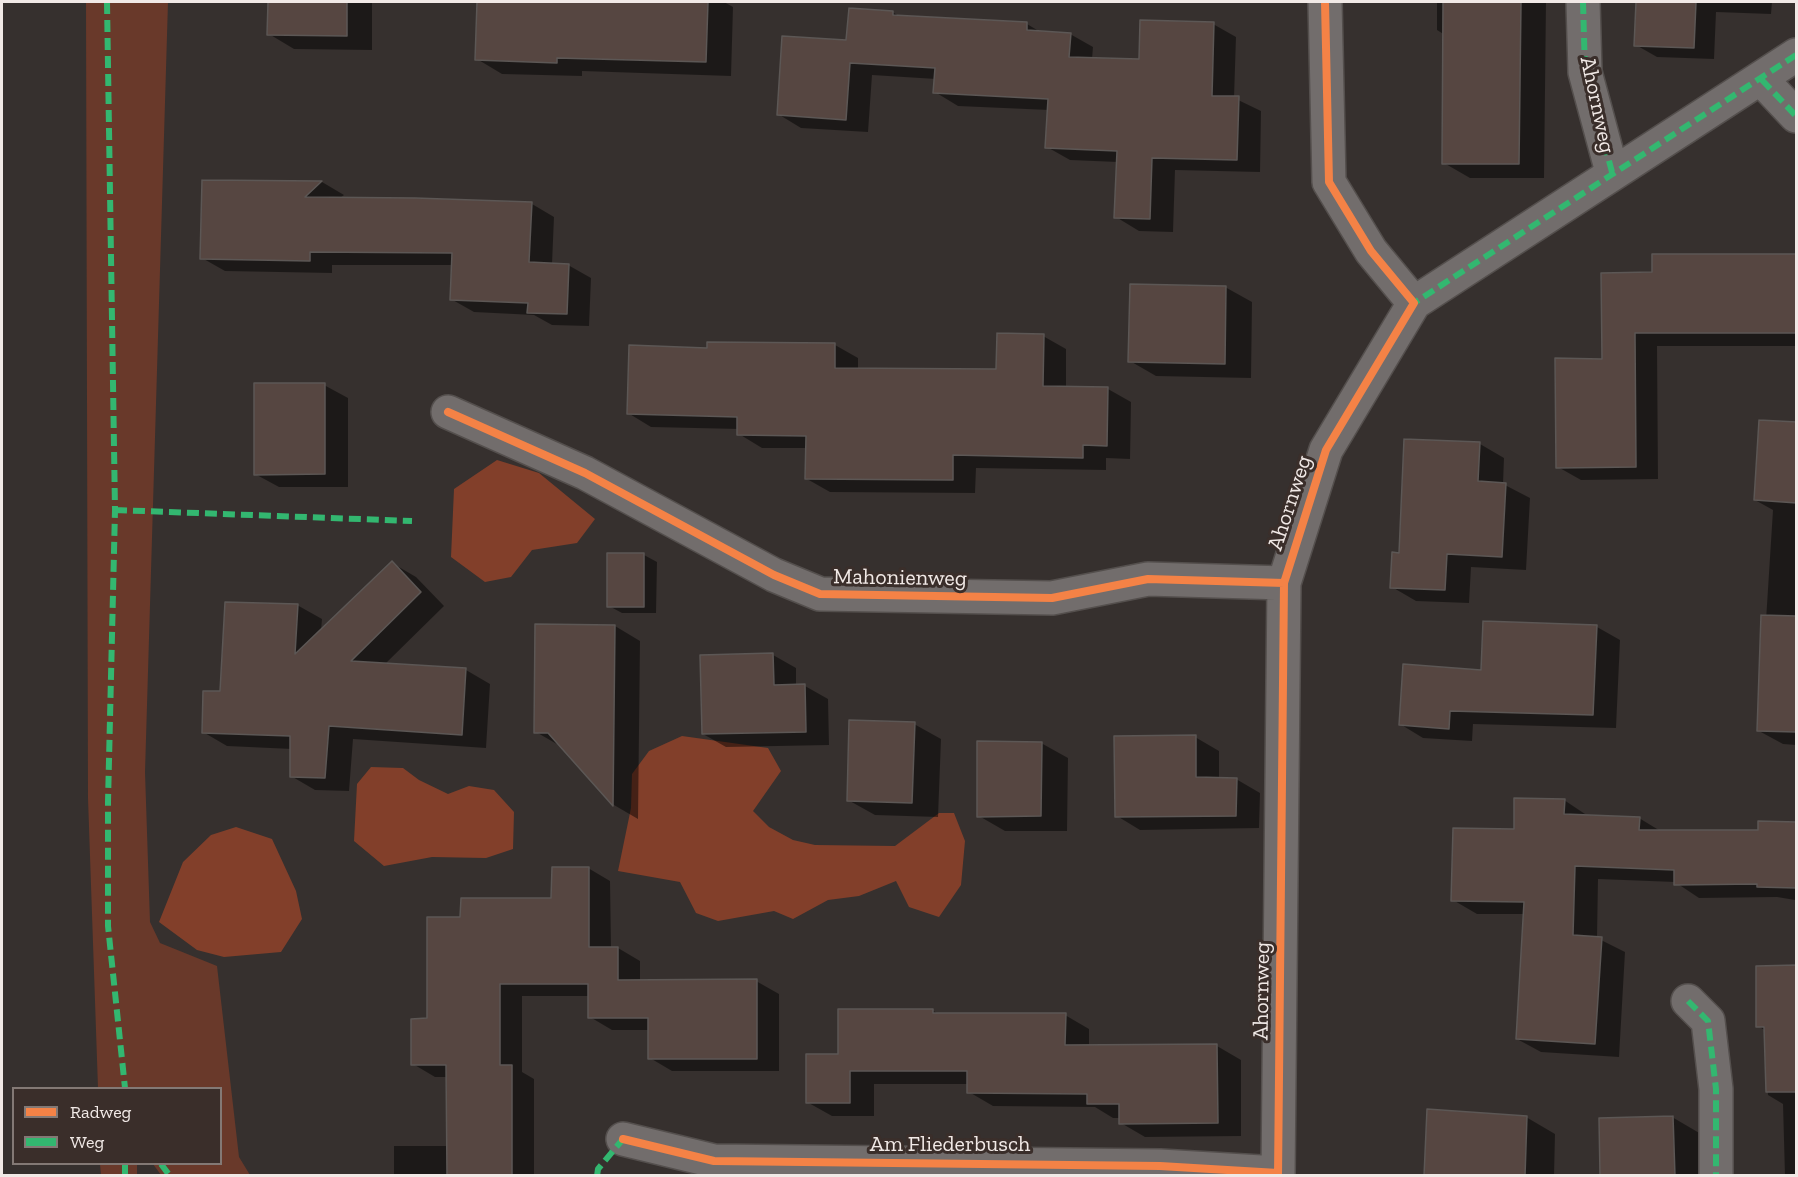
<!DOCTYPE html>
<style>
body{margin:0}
#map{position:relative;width:1798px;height:1177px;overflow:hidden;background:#36302e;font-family:"Zilla Slab",serif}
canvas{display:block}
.frame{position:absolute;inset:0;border:3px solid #f1e9e6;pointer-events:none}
.legend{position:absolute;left:12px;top:1087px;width:210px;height:78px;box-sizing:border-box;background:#3a2e2a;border:2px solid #837975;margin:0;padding:8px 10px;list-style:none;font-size:18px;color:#f1e9e6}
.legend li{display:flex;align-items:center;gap:12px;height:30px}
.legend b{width:30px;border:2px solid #837975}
</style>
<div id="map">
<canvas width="1798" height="1177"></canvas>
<div class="frame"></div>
<ul class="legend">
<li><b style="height:8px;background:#f48246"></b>Radweg</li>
<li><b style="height:8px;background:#33b770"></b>Weg</li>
</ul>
</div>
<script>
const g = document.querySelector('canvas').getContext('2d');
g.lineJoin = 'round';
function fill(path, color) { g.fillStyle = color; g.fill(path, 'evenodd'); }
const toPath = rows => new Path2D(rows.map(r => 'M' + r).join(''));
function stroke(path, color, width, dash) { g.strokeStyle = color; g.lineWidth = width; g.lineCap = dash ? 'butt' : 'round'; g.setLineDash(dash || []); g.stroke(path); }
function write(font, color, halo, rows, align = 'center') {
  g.font = font + ' "Zilla Slab",serif'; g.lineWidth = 6; g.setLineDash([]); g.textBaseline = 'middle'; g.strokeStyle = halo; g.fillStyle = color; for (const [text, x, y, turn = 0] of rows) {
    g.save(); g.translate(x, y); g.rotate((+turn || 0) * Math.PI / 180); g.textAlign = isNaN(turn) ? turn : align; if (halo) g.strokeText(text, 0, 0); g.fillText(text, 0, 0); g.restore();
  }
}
fill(toPath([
 [86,2,168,2,145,772,150,922,160,943,217,966,239,1157,250,1175,161,1175,153,1164,220,1164,220,1088,98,1088,88,798],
 [100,1164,137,1164,137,1175,101,1175]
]), '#69392a');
fill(toPath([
 [497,460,539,473,595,519,577,543,532,550,511,577,485,582,451,557,454,489],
 [682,736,768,748,781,771,753,811,769,827,793,840,815,845,895,846,939,813,954,813,965,841,961,885,939,917,909,907,896,881,859,896,828,900,793,919,774,911,718,921,696,913,680,882,618,871,631,808,632,774,649,751],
 [371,767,403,768,419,780,448,794,469,786,494,790,514,812,513,849,486,858,432,857,384,866,354,841,357,784],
 [236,827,272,839,296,891,302,919,281,952,224,957,197,950,159,922,183,862,211,835]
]), '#823f2a');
fill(toPath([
 [269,2,372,2,372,50,294,49,269,34],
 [478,2,724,2,733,7,731,76,582,71,582,76,502,74,477,59],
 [1437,2,1546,2,1544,178,1470,178,1444,163,1445,35,1437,30],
 [1660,2,1772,2,1771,14,1716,12,1714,59,1657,57,1636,45,1660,8],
 [892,12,901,17,1027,24,1042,33,1070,34,1093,47,1092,59,1140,60,1213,24,1236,37,1234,98,1261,111,1260,172,1175,170,1173,232,1139,231,1116,217,1118,162,1070,160,1047,147,1049,110,958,106,935,92,936,79,872,75,868,132,801,128,778,114,848,42],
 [203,181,322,182,344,195,339,199,532,204,554,217,552,264,568,265,591,278,589,326,552,325,534,315,474,312,451,299,453,265,332,265,332,273,225,271,202,258],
 [1796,255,1796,346,1657,346,1658,479,1581,480,1558,467,1604,360,1654,273],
 [1225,287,1252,302,1251,378,1156,376,1130,361],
 [1043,336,1066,349,1066,388,1108,389,1131,402,1130,459,1106,458,1106,470,976,468,975,493,830,492,807,479,807,448,762,448,739,434,739,429,651,427,628,413,708,349,835,345,858,358,858,370,997,371],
 [324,385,348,398,348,487,279,487,255,474],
 [1796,424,1796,745,1783,744,1759,731,1773,510,1755,500],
 [1405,441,1480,444,1504,458,1503,484,1530,498,1526,570,1471,567,1469,603,1416,601,1392,587,1400,554],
 [644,555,657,562,656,613,622,613,609,606],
 [392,563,416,577,444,606,385,664,466,670,490,684,486,748,353,739,349,791,315,790,291,776,292,749,227,746,203,732,221,693,297,605,322,619,321,631],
 [537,625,615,626,640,641,638,819,614,805,562,747,536,732],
 [1597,627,1620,640,1616,728,1473,724,1472,741,1423,738,1400,724,1483,672],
 [773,655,796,668,796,686,805,686,828,699,829,745,726,747,703,734],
 [914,724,941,739,938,817,875,815,848,800],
 [1195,737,1219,751,1219,779,1236,779,1260,793,1259,828,1140,830,1117,816],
 [1041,743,1068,758,1067,831,1005,831,979,816],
 [1564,800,1588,816,1639,818,1662,832,1759,832,1796,824,1796,1176,1785,1176,1783,1104,1768,1095,1766,1031,1758,1026,1796,966,1795,900,1777,897,1699,898,1675,882,1598,879,1597,938,1625,952,1619,1057,1541,1052,1517,1039,1524,914,1477,914,1453,900,1516,831],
 [588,868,610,881,611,948,618,948,640,961,640,981,756,981,779,994,779,1071,672,1071,650,1058,650,1030,612,1030,590,1017,590,996,522,996,522,1072,534,1079,534,1176,394,1176,394,1146,448,1146,447,1077,435,1077,413,1064,462,919,553,900],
 [932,1010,940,1015,1065,1015,1089,1029,1089,1046,1217,1046,1241,1060,1241,1136,1145,1137,1121,1123,1120,1118,1113,1118,1095,1107,993,1106,969,1092,969,1084,874,1084,874,1116,832,1116,807,1102,840,1055],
 [1526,1117,1555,1134,1554,1176,1426,1176],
 [1672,1117,1701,1134,1703,1176,1601,1176]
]), '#0007');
const building = toPath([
 [268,2,347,2,347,36,267,35,268,2],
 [477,2,708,2,706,62,557,58,557,63,475,60,477,2],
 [1443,2,1521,2,1519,164,1442,164,1443,2],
 [1636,2,1696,2,1694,48,1634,46,1636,2],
 [849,8,893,11,893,15,1027,22,1027,30,1071,33,1069,57,1139,59,1140,20,1214,22,1212,96,1239,96,1237,160,1152,158,1150,219,1114,218,1117,151,1045,148,1048,99,933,93,935,68,850,63,846,120,777,115,782,36,846,40,849,8],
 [202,180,322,181,305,197,415,198,532,202,529,262,569,264,567,314,527,313,528,303,450,300,452,253,310,252,310,261,200,259,202,180],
 [1652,254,1797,254,1797,333,1635,333,1636,467,1556,468,1555,358,1602,359,1601,273,1652,272,1652,254],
 [1130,284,1226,286,1225,364,1128,362,1130,284],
 [997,333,1044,334,1043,386,1108,387,1107,446,1083,445,1083,458,953,455,953,480,805,479,806,436,737,435,737,417,627,414,629,345,707,348,707,342,835,343,835,368,996,369,997,333],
 [254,383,325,383,325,474,254,475,254,383],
 [1759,420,1797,422,1797,503,1754,500,1759,420],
 [1404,439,1480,442,1478,481,1506,483,1502,557,1447,554,1445,590,1390,588,1392,552,1399,553,1404,439],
 [607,553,644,553,644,607,607,607,607,553],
 [392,561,421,592,351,661,466,668,462,735,329,726,325,778,290,777,290,736,202,733,203,691,220,691,225,602,298,604,295,654,392,561],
 [1761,615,1797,616,1797,732,1757,731,1761,615],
 [1483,621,1597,625,1593,715,1450,711,1449,729,1399,725,1403,664,1481,670,1483,621],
 [535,624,615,625,613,806,548,733,534,733,535,624],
 [773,653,774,685,805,684,806,732,702,734,700,655,773,653],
 [849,720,915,722,912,803,847,801,849,720],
 [1196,735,1196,777,1237,778,1236,816,1115,817,1114,736,1196,735],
 [977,741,1042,742,1041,816,977,817,977,741],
 [1514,798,1565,799,1564,814,1640,817,1639,830,1758,830,1758,821,1797,822,1797,888,1757,887,1757,884,1674,885,1674,870,1575,866,1573,935,1602,937,1595,1044,1516,1039,1524,902,1451,901,1453,828,1514,829,1514,798],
 [552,867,589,867,589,947,618,947,618,980,757,979,757,1059,648,1059,648,1018,588,1018,588,984,500,984,500,1065,512,1065,512,1176,447,1176,446,1065,411,1065,411,1019,427,1018,427,917,460,917,461,898,551,898,552,867],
 [1797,965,1797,1092,1766,1092,1764,1027,1756,1027,1756,966,1797,965],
 [838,1009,933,1009,933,1013,1066,1013,1065,1045,1217,1044,1218,1123,1119,1124,1119,1104,1087,1104,1087,1094,967,1093,967,1071,850,1071,850,1103,806,1103,806,1054,838,1054,838,1009],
 [1427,1109,1527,1116,1525,1176,1424,1176,1427,1109],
 [1673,1116,1675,1176,1600,1176,1599,1118,1673,1116]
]);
fill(building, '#564641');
stroke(building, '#5c5755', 1.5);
const street = toPath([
 [1325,2,1329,182,1371,251,1414,303],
 [1583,2,1585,72,1612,172],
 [1762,80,1796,116],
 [448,412,585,473,774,575,820,594,1052,598,1148,579,1284,583],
 [1688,1001,1708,1021,1716,1089,1716,1176],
 [623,1139,714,1161,1160,1166,1278,1173],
 [1278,1176,1284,583,1326,450,1414,303,1796,55]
]);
stroke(street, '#544f4d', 36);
stroke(street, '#726d6c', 33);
stroke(toPath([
 [107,2,115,510,108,802,108,926,125,1088],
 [1583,2,1585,72,1612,172],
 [1762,80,1796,116],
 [1410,298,1414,303,1796,55],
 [115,510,412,521],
 [1688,1001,1708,1021,1716,1089,1716,1176],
 [161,1164,170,1176],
 [125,1176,125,1164],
 [597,1176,598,1169,623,1139]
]), '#33b770', 6, [12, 6]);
stroke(toPath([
 [448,412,585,473,774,575,820,594,1052,598,1148,579,1284,583],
 [623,1139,714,1161,1160,1166,1278,1173],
 [1278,1176,1284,583,1326,450,1414,303,1371,251,1329,182,1325,2]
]), '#f48246', 8);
write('22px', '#f1e9e6', '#3a2e2a', [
 ["Ahornweg",1597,105,78],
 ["Ahornweg",1290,503,-72],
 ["Mahonienweg",900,578,1],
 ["Ahornweg",1262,991,-89],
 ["Am Fliederbusch",950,1145]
]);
</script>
